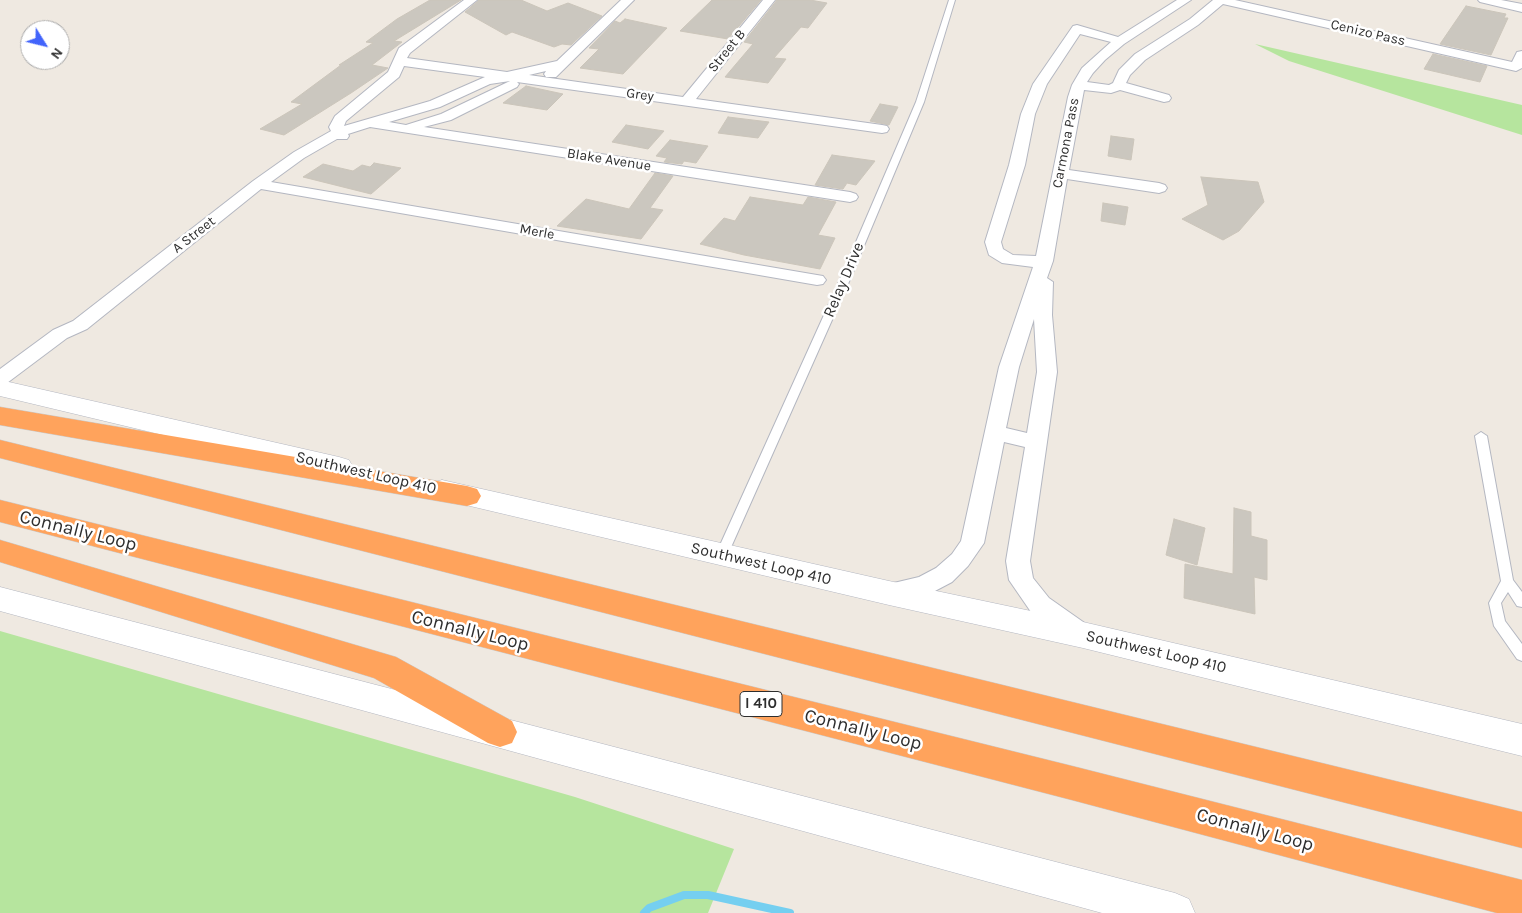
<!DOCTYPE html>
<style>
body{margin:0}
#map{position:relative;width:1522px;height:913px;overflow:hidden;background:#efe9e1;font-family:Karla,sans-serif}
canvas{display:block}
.north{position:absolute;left:20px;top:20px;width:50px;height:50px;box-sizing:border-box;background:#fff;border:1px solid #ababab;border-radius:50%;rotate:126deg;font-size:14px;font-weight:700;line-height:20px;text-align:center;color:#2e2e2e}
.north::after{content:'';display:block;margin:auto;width:18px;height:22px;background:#4264fb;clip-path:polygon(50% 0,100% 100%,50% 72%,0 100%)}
</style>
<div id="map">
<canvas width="1522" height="913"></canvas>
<div class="north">N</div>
</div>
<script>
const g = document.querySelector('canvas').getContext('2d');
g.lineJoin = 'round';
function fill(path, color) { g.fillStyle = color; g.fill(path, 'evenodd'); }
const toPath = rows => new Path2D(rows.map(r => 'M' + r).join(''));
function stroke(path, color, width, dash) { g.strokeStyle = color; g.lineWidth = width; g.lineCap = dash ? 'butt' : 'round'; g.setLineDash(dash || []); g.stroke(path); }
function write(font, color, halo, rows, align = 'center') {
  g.font = font + ' Karla,sans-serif'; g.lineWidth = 5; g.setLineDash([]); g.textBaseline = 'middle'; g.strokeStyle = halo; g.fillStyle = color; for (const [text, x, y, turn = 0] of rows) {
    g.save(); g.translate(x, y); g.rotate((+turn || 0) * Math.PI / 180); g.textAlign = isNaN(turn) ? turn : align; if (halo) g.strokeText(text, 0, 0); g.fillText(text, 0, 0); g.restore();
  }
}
fill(toPath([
 [1255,44,1522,105,1522,135,1289,61],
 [0,631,575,797,734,849,708,913,0,913]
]), '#b6e59e');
stroke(toPath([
 [644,913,649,908,684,895,708,895,790,913]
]), '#75cff0', 8);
const building = toPath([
 [430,0,461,0,394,41,402,42,372,65,388,68,351,93,284,135,260,129,302,104,291,102,341,65,339,65,373,43,366,42,397,19,430,0],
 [479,0,521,0,547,11,568,3,602,16,571,45,562,44,554,47,512,32,506,35,465,12,479,0],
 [712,0,761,0,728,39,680,31,712,0],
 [777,0,810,0,827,3,808,28,801,27,774,58,786,59,768,83,725,77,753,44,744,42,777,0],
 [1466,6,1506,14,1504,18,1508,18,1491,55,1440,44,1466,6],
 [625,19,667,28,623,74,580,68,599,49,589,48,615,21,620,23,625,19],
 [1433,54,1487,66,1480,82,1424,69,1433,54],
 [526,86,563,94,547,110,503,103,526,86],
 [880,104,898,107,889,125,870,121,880,104],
 [728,117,769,122,758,138,718,133,728,117],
 [626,125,664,131,648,149,612,142,626,125],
 [1111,136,1134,139,1131,160,1108,156,1111,136],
 [670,140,708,146,696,163,684,161,682,164,664,162,667,158,656,156,670,140],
 [832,155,875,161,856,185,847,183,843,189,815,185,832,155],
 [374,163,401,168,371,194,303,177,323,164,353,171,362,165,370,167,374,163],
 [655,173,673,176,650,208,663,210,641,239,557,226,586,199,629,209,655,173],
 [1201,177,1258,182,1264,202,1239,231,1223,240,1182,219,1208,205,1201,177],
 [750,197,803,205,808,197,836,202,818,235,835,238,820,269,744,255,700,244,724,218,735,221,750,197],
 [1103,203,1128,207,1125,225,1101,221,1103,203],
 [1234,508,1251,512,1251,536,1267,540,1267,580,1254,577,1255,614,1184,598,1185,564,1233,574,1234,508],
 [1174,519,1205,528,1197,565,1166,555,1174,519]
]);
fill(building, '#cbc7bf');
stroke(building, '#cbc5ba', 1);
const service = toPath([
 [949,0,955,0,924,102,848,284,728,554,726,557,722,559,718,557,716,554,838,284,916,102,949,0],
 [1481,432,1487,436,1513,580,1522,592,1522,607,1517,606,1508,592,1501,603,1505,621,1522,644,1522,661,1517,659,1494,626,1489,603,1501,581,1475,436,1481,432]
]);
const minor = toPath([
 [464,0,477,0,410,53,407,58,507,72,557,61,621,0,634,0,556,77,546,77,544,74,546,71,529,75,683,97,763,0,775,0,696,99,882,125,887,126,889,129,887,132,882,133,517,82,519,84,517,87,451,120,424,127,850,192,856,194,858,197,856,200,850,202,370,127,348,134,349,136,347,139,337,139,304,158,271,182,817,275,823,276,826,280,823,284,817,285,261,189,87,329,67,338,7,383,0,385,0,369,53,330,73,321,253,181,294,152,331,131,329,127,335,116,388,72,399,48,464,0],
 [404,66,485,77,430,101,344,126,346,121,399,77,404,66],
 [510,81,441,114,406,125,389,122,440,107,490,84,510,81],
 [1177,0,1191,0,1124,44,1105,60,1093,73,1087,82,1109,85,1113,83,1119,70,1135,54,1190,19,1213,0,1235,0,1512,62,1517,52,1522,51,1522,68,1516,71,1223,4,1198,25,1145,60,1130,75,1126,83,1169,95,1171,98,1169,101,1164,102,1120,90,1111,93,1084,90,1069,170,1159,183,1165,185,1167,188,1165,191,1159,193,1067,179,1053,261,1047,278,1053,282,1052,315,1057,372,1030,561,1033,578,1049,598,1086,624,1089,631,1086,638,1077,641,1068,638,1047,625,1031,612,1009,580,1006,561,1025,447,1004,442,984,543,968,566,952,582,933,592,890,603,881,600,878,593,881,586,919,577,936,568,952,554,961,541,999,367,1033,267,1002,263,989,255,985,242,1009,165,1021,114,1033,84,1073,26,1077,25,1118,37,1177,0],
 [1080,34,1111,42,1082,68,1072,85,1068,97,1036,256,1013,255,1003,249,1001,242,1025,165,1035,114,1047,84,1080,34],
 [1034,319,1037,372,1027,433,1006,428,1019,367,1034,319],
 [1478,0,1501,0,1522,4,1522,12,1480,2,1478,0]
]);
const secondary = toPath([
 [0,380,339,457,349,460,353,467,349,474,339,477,0,396,0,380],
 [442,480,889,581,1083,622,1522,724,1522,756,1083,648,889,605,432,497,428,490,432,483,442,480],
 [0,587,1175,893,1189,899,1195,913,1102,913,0,611,0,587]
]);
const motorway = toPath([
 [0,407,467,486,477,489,481,496,477,503,467,506,0,425,0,407],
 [0,440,1522,812,1522,848,0,458,0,440],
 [0,500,1072,766,1522,880,1522,913,1497,913,1072,800,0,522,0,500],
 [0,540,396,657,512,721,517,732,512,743,500,747,488,743,374,678,0,562,0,540]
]);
stroke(service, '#b4b7c1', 2);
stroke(minor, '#b4b7c1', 2);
stroke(secondary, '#b4b7c1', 1);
stroke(motorway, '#c9c9c9', 1);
fill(service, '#fff');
fill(minor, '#fff');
fill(secondary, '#fff');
fill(motorway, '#ffa35c');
write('14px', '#2e2e2e', '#fff', [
 ["Cenizo Pass",1368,33,13],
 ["Street B",727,51,-51],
 ["Grey",640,95,8],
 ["Carmona Pass",1066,143,-79],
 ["Blake Avenue",609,160,9],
 ["Merle",537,232,10],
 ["A Street",194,235,-38]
]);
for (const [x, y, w] of [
 [761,704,42]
]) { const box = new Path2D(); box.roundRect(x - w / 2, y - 12.5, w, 25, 4); g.fillStyle = '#fff'; g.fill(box); stroke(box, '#2e2e2e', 1); }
write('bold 15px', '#2e2e2e', null, [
 ["I 410",761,704]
]);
write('16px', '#2e2e2e', '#fff', [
 ["Relay Drive",844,280,-67],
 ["Southwest Loop 410",366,473,13],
 ["Southwest Loop 410",761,564,13],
 ["Southwest Loop 410",1156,652,13]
]);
write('19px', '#2e2e2e', '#fff', [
 ["Connally Loop",78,531,14],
 ["Connally Loop",470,631,14],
 ["Connally Loop",863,730,14],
 ["Connally Loop",1255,830,15]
]);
</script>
